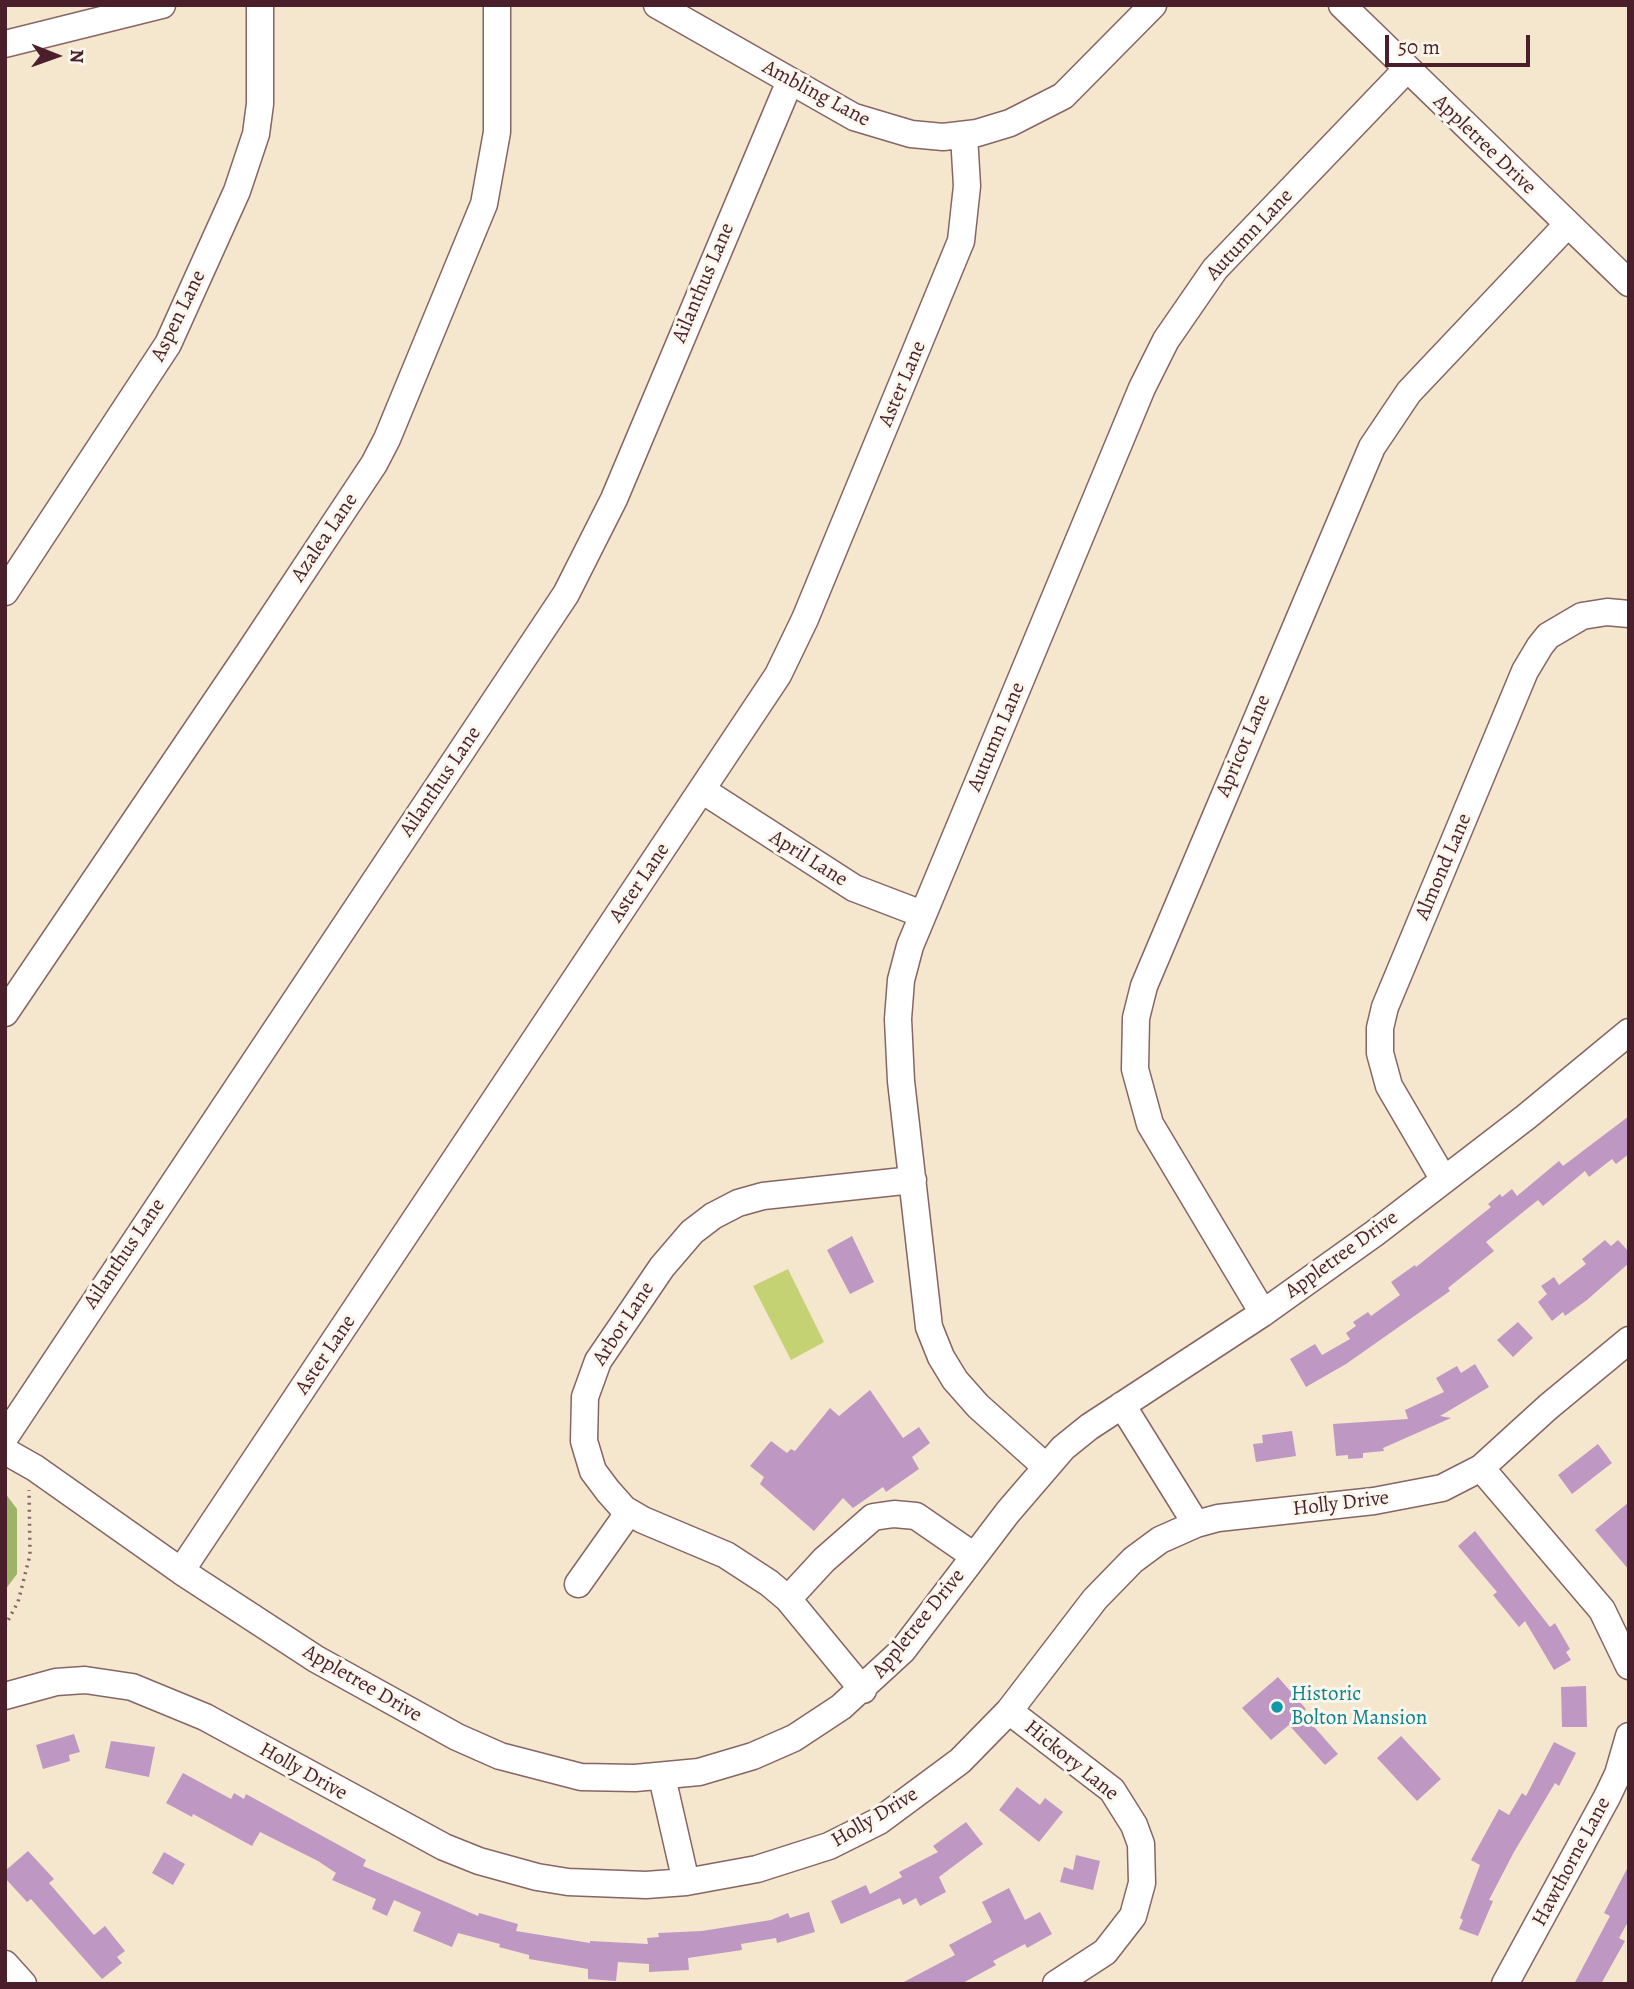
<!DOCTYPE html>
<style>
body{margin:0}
#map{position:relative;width:1634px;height:1989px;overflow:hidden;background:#f5e7ce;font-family:Alegreya,serif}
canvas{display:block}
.frame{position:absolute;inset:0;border:7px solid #4a1f2b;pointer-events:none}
.north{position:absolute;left:21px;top:21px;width:70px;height:70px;-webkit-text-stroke:5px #fbf7ec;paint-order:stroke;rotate:91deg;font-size:19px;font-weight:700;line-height:28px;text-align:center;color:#4a1f2b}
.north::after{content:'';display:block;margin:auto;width:24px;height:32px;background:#4a1f2b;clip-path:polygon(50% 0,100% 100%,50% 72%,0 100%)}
.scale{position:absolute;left:1385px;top:35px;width:145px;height:32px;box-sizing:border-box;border:4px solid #4a1f2b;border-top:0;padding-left:9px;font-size:21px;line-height:24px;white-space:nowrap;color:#4a1f2b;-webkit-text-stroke:5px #fbf7ec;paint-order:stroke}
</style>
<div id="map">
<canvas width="1634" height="1989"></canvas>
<div class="frame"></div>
<div class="north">N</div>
<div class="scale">50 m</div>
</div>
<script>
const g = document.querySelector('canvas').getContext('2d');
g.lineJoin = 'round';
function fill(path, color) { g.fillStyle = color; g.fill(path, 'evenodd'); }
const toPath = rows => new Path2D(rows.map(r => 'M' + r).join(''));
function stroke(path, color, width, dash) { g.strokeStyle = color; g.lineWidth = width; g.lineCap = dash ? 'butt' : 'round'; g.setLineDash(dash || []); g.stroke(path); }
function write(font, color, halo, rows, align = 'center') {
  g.font = font + ' Alegreya,serif'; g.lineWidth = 6; g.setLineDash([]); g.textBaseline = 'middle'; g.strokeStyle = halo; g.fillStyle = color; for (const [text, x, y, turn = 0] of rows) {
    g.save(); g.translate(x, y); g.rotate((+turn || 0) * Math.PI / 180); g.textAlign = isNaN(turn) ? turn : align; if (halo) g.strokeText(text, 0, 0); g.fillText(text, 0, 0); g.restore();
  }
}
fill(toPath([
 [788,1269,824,1342,791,1360,753,1286]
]), '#c4d274');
fill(toPath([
 [5,1493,17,1509,17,1574,5,1590]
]), '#9bb466');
fill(toPath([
 [1629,1116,1629,1154,1616,1164,1612,1159,1589,1177,1585,1171,1543,1206,1538,1200,1486,1242,1494,1251,1448,1288,1450,1291,1346,1364,1306,1387,1290,1359,1315,1344,1322,1355,1350,1339,1346,1333,1356,1326,1353,1322,1368,1312,1371,1316,1400,1295,1391,1282,1415,1265,1416,1267,1491,1207,1488,1204,1500,1194,1502,1197,1512,1189,1517,1196,1559,1161,1563,1166],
 [852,1236,874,1282,850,1294,827,1250],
 [1605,1240,1611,1246,1618,1240,1629,1252,1629,1263,1587,1300,1565,1316,1563,1312,1552,1321,1538,1302,1547,1294,1541,1286,1554,1277,1559,1285,1586,1264,1582,1259],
 [1518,1322,1533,1338,1513,1357,1497,1340],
 [1475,1364,1489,1387,1440,1416,1451,1418,1383,1448,1384,1451,1363,1453,1363,1458,1348,1459,1348,1455,1336,1456,1333,1424,1408,1419,1405,1410,1444,1392,1436,1378,1457,1366,1461,1373],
 [870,1390,903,1438,919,1427,930,1443,912,1457,919,1469,886,1492,883,1487,853,1508,843,1498,814,1531,760,1484,764,1477,750,1466,771,1441,787,1453,791,1449,795,1451,830,1408,839,1416],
 [1292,1431,1296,1456,1256,1462,1253,1444,1263,1443,1262,1435],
 [1598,1444,1612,1463,1572,1494,1558,1475],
 [1629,1502,1629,1570,1595,1530],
 [1475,1531,1550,1627,1555,1623,1570,1649,1566,1652,1571,1660,1554,1670,1525,1621,1519,1627,1493,1595,1497,1592,1458,1546],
 [1278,1677,1306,1709,1302,1713,1338,1754,1325,1765,1289,1725,1271,1740,1242,1708],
 [1586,1686,1587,1727,1562,1727,1561,1687],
 [74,1734,80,1752,69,1755,70,1761,43,1769,36,1745],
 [1401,1736,1441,1779,1417,1801,1377,1758],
 [111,1741,155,1747,149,1777,105,1768],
 [1554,1742,1576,1753,1559,1786,1555,1783,1514,1852,1489,1900,1493,1901,1478,1936,1459,1929,1463,1920,1460,1918,1480,1865,1471,1860,1499,1809,1509,1815,1522,1793,1526,1796],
 [183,1773,231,1799,234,1793,244,1799,246,1794,366,1860,363,1866,478,1916,479,1913,518,1924,516,1931,590,1943,590,1941,648,1944,647,1938,659,1937,658,1933,702,1931,771,1920,788,1913,790,1918,809,1912,815,1932,777,1943,776,1938,741,1944,742,1950,688,1958,689,1970,649,1972,649,1964,618,1962,616,1981,588,1979,588,1969,529,1959,529,1955,499,1947,500,1944,458,1933,452,1947,413,1931,421,1912,394,1900,387,1916,372,1909,376,1899,332,1880,336,1873,318,1861,260,1832,252,1846,193,1814,192,1817,166,1803],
 [1017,1787,1040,1805,1045,1798,1063,1812,1039,1842,999,1810],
 [966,1822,983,1844,939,1877,946,1892,920,1906,916,1898,903,1905,900,1898,841,1924,831,1901,866,1885,870,1894,902,1877,899,1872,938,1852,933,1846],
 [28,1851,54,1879,49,1883,94,1935,105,1926,125,1951,117,1957,122,1963,102,1979,31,1899,27,1902,5,1878,5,1871],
 [164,1852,185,1864,173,1885,152,1873],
 [1076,1855,1100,1861,1093,1890,1060,1882,1064,1867,1073,1870],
 [1629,1865,1629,1920,1619,1938,1625,1941,1601,1984,1574,1984,1610,1916,1604,1913],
 [1009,1888,1025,1920,1040,1912,1052,1934,1027,1948,1025,1944,993,1961,996,1965,961,1984,900,1984,955,1955,949,1945,992,1922,982,1902]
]), '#be98c3');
const minor = toPath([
 [657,5,854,117,911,134,943,137,977,133,1010,123,1063,96,1153,5],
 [1342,5,1629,283],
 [5,44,162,5],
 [5,592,168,344,237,191,256,134,260,104,260,5],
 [702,790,854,888,922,914],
 [5,1013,248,654,374,464,387,439,484,204,497,132,497,5],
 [1444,1180,1389,1086,1380,1053,1380,1028,1385,1007,1525,671,1540,646,1548,636,1582,616,1607,612,1629,614],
 [1263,1313,1150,1124,1135,1069,1136,1018,1144,986,1372,447,1409,392,1567,225],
 [1122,1405,1196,1524],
 [5,1437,566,594,614,499,790,81],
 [5,1451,35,1468,181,1571,316,1659,457,1737,500,1756,581,1777,635,1778,699,1772,753,1756,794,1738,841,1707,903,1650,1008,1512,1063,1448,1089,1427,1263,1313,1375,1233,1526,1117,1629,1032],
 [1045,1466,978,1406,955,1380,941,1357,929,1327,901,1081,898,1019,901,980,910,946,1142,388,1166,340,1215,269,1406,70],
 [1481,1468,1602,1610,1629,1666],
 [181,1571,778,675,805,619,961,241,967,186,964,135],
 [578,1584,629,1512],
 [788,1599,824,1560,873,1517,894,1514,916,1516,974,1556],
 [863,1690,788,1599,769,1583,726,1555,643,1520,624,1509,608,1491,593,1471,584,1441,585,1397,598,1361,662,1267,692,1232,713,1216,738,1203,763,1196,913,1180],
 [5,1696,56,1682,85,1680,132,1687,205,1717,444,1847,479,1861,537,1877,568,1882,646,1885,686,1882,757,1869,829,1846,879,1821,960,1761,1009,1711,1095,1599,1133,1560,1160,1540,1196,1524,1218,1518,1374,1501,1442,1488,1481,1468,1548,1407,1629,1340],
 [1009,1711,1112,1790,1134,1825,1141,1844,1142,1883,1133,1916,1105,1952,1056,1984],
 [662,1777,686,1882],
 [5,1964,23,1984],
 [1505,1984,1607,1797,1618,1774,1629,1736]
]);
stroke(minor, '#866564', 29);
stroke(toPath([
 [5,1626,18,1602,30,1555,29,1490]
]), '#866564', 3.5, [2, 5]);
stroke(minor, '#fff', 26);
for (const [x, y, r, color] of [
 [1277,1707,7,"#0f9aa8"]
]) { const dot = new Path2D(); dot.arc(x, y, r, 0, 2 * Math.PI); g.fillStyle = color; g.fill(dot); stroke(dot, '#fbf7ec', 2.5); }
write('21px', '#4a1f2b', '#fbf7ec', [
 ["Ambling Lane",816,94,28],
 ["Appletree Drive",1484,145,44],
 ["Autumn Lane",1250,235,-47],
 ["Ailanthus Lane",704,283,-67],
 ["Aspen Lane",179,316,-64],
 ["Aster Lane",903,384,-67],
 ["Azalea Lane",325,538,-56],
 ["Autumn Lane",997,737,-67],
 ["Apricot Lane",1244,746,-67],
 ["Ailanthus Lane",441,782,-56],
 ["April Lane",808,859,32],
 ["Almond Lane",1444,867,-67],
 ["Aster Lane",640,883,-56],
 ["Ailanthus Lane",125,1254,-56],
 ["Appletree Drive",1342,1255,-36],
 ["Arbor Lane",624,1324,-57],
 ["Aster Lane",326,1355,-56],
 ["Holly Drive",1341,1504,-7],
 ["Appletree Drive",919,1624,-51],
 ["Appletree Drive",362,1684,30],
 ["Hickory Lane",1071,1761,39],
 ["Holly Drive",303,1772,29],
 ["Holly Drive",875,1818,-31],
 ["Hawthorne Lane",1572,1862,-62]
]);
write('21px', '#0d838f', '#fbf7ec', [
 ["Historic",1291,1695],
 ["Bolton Mansion",1291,1719]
], 'left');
</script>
